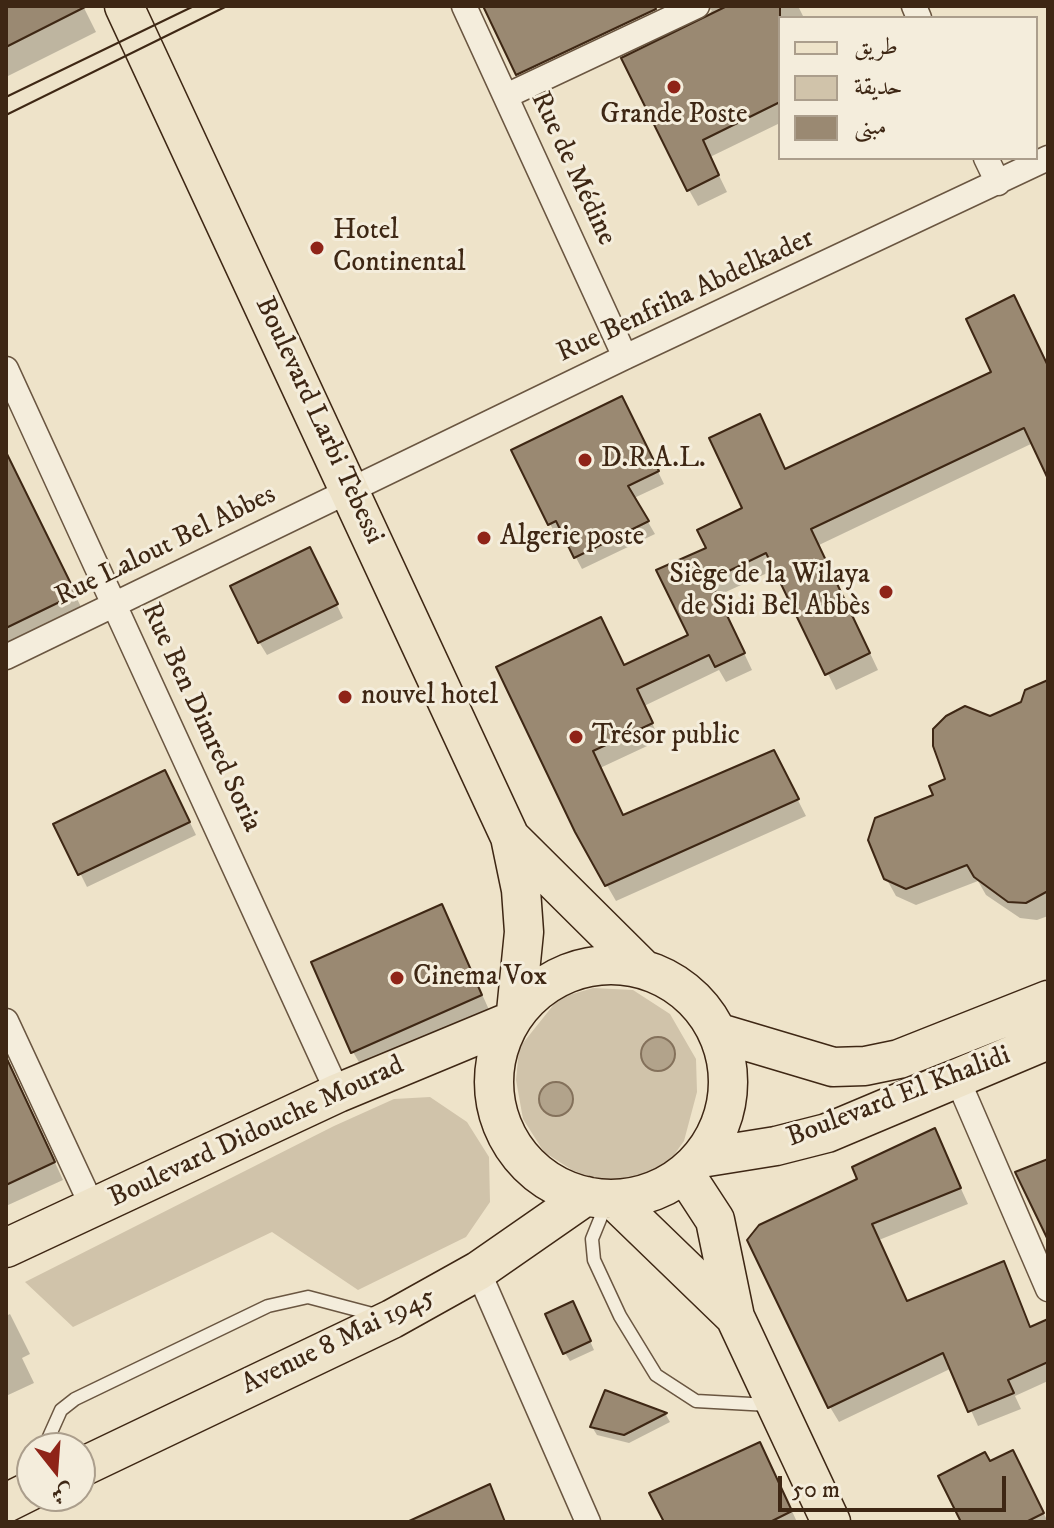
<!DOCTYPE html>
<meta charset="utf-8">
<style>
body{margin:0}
#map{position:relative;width:1054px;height:1528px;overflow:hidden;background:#eee3c9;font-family:"IM FELL DW Pica",Amiri,serif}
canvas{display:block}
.frame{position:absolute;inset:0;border:8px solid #3e2714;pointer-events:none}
.legend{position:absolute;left:778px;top:16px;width:260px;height:144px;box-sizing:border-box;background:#f4eddc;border:2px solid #ab9e8c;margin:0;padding:10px 14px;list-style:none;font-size:24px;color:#3e2714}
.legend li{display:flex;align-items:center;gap:16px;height:40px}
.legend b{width:40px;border:2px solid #ab9e8c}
.north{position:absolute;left:16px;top:1432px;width:80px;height:80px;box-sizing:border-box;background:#f4eddc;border:2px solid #ab9e8c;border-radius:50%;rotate:163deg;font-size:22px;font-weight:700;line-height:32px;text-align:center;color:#3e2714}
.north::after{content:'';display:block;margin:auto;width:28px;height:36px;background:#8f2418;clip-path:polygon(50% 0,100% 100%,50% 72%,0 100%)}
.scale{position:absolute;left:778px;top:1476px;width:228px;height:36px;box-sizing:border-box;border:4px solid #3e2714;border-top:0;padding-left:10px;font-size:24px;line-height:28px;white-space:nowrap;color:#3e2714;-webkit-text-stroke:6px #f4eddc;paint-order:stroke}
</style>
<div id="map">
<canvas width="1054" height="1528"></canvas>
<div class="frame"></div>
<ul class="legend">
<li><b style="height:10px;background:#eee3c9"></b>طريق</li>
<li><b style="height:22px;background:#d0c3aa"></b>حديقة</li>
<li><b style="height:22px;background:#9a8972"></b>مبنى</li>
</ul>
<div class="north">ش</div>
<div class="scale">50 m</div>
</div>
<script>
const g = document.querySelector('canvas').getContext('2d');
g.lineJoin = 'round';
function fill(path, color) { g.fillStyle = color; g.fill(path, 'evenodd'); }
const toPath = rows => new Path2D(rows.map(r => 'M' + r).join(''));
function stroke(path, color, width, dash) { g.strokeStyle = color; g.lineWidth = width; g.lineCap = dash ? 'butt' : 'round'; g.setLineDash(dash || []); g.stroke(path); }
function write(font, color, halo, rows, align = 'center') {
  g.font = font + ' "IM FELL DW Pica",serif'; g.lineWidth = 6; g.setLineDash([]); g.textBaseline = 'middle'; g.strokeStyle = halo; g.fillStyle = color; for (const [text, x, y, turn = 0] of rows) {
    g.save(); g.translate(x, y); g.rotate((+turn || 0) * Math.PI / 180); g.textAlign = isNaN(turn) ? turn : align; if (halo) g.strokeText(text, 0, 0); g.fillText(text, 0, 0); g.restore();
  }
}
fill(toPath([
 [593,988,633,990,670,1014,696,1059,697,1092,684,1141,666,1166,638,1182,608,1184,572,1170,544,1152,523,1119,516,1080,519,1048,559,998],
 [430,1097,467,1122,489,1157,490,1202,466,1237,358,1290,272,1232,73,1327,25,1282,334,1126,394,1099]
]), '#d0c3aa');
const water = toPath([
 '641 1054a17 17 0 1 1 34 0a17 17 0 1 1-34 0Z',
 '539 1099a17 17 0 1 1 34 0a17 17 0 1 1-34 0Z'
]);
fill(water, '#b2a38b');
stroke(water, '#84715b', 2);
fill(toPath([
 [6,6,83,6,96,32,6,77],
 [667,6,798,6,804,18,780,18,780,123,710,157,727,192,698,206,689,190,705,21,712,10,701,8,527,90,519,76],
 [1048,367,1048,474,1033,443,819,545,878,670,836,690,776,569,717,596,752,670,726,682,719,670,644,706,660,740,600,768,624,817,782,769,806,816,616,901,576,832,499,668,625,667,690,636,709,549,745,509,768,433,786,471],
 [628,410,664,484,634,498,655,534,582,569,563,533,557,536,550,524],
 [6,454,82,609,6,646],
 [317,563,343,618,267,655,259,642],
 [1048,683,1048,916,1037,920,1020,918,986,895,978,881,916,905,896,896,886,878,935,796,990,718,1022,703],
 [172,785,196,835,87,887,56,825],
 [450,923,490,1012,363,1069,353,1052],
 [6,1055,63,1180,6,1206],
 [934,1130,968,1204,879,1240,908,1303,1003,1263,1031,1329,1048,1321,1048,1381,1015,1396,1021,1409,978,1426,952,1368,839,1422,830,1407,860,1180],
 [577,1312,594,1350,570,1361,565,1353],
 [10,1314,30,1354,22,1358,34,1383,6,1396,6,1316],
 [607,1393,666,1415,670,1422,629,1443,597,1435,592,1427],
 [767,1457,797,1522,666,1522],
 [989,1464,1020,1466,1048,1522,964,1522]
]), '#0003');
const building = toPath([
 [6,6,87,6,6,47,6,6],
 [483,6,655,6,656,9,516,75,483,6],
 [727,6,780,6,780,102,703,140,719,175,687,191,621,58,727,6],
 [1014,295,1048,366,1048,479,1024,428,811,529,870,653,825,675,766,553,710,580,745,653,715,667,709,655,637,689,653,723,593,751,623,815,774,750,799,799,605,886,575,832,496,667,601,617,624,665,688,635,656,570,706,548,697,530,742,508,709,438,760,414,785,469,991,372,966,319,1014,295],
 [622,396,659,471,628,486,649,521,574,558,556,521,548,525,511,450,622,396],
 [6,452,76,594,6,628,6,452],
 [310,547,338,604,258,643,230,586,310,547],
 [1048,680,1048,891,1026,903,1008,902,974,877,967,865,906,889,884,879,868,840,875,818,933,795,929,786,945,779,933,746,933,729,946,716,965,706,990,716,1021,702,1025,690,1048,680],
 [165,770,190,822,78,875,53,824,165,770],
 [442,904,482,995,351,1053,311,962,442,904],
 [6,1057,55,1162,6,1185,6,1057],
 [935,1128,961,1188,872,1224,907,1301,1004,1261,1030,1327,1048,1319,1048,1362,1008,1380,1014,1393,968,1412,943,1353,828,1408,747,1240,759,1225,857,1179,852,1167,935,1128],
 [1048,1159,1048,1240,1015,1172,1048,1159],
 [573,1301,591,1341,563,1354,545,1314,573,1301],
 [605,1390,667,1413,624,1435,590,1427,605,1390],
 [760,1442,792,1511,770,1522,664,1522,649,1493,760,1442],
 [1013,1450,1044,1513,1026,1522,961,1522,938,1476,985,1452,990,1461,1013,1450],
 [490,1484,505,1522,407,1522,490,1484]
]);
fill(building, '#9a8972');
stroke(building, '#3e2714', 2);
const service = toPath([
 [607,1202,592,1239,594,1260,620,1316,656,1375,696,1401,769,1405],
 [44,1448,61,1410,75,1399,268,1306,308,1297,380,1316]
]);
const minor = toPath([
 [464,6,625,357],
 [914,6,919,18],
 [506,96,697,6],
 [986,158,998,183],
 [6,369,338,1093],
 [6,657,625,357,1048,158],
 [6,1021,93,1208],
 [956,1076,1048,1289],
 [478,1271,588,1522]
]);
const primary = toPath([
 [124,6,510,837,521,890,524,932,516,1012],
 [511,838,642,968],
 '494 1082a117 117 0 1 1 234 0a117 117 0 1 1-234 0Z',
 [719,1033,833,1067,865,1066,899,1059,1048,1000],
 [701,1158,776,1146,827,1133,1048,1040],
 [685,1174,715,1220,735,1317,831,1522],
 [614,1200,735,1317],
 [6,1248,338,1093,509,1022],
 [80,1468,392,1319,478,1271,586,1196],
 [6,1503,32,1490]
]);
stroke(service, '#6a5641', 15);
stroke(minor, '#6a5641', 27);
stroke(primary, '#3e2714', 41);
stroke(service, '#f4eddc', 12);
stroke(minor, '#f4eddc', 24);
stroke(primary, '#eee3c9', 38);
stroke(toPath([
 [6,97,194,6],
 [6,115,227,6]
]), '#3e2714', 2);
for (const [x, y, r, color] of [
 [674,87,8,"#8f2418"],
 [317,248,8,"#8f2418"],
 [585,460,8,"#8f2418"],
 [484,538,8,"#8f2418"],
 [886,592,8,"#8f2418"],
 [345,697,8,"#8f2418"],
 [576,737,8,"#8f2418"],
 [397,978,8,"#8f2418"]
]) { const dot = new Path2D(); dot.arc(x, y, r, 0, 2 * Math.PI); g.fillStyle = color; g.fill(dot); stroke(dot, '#f4eddc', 3); }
write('28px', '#3e2714', '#f4eddc', [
 ["Grande Poste",674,116,"center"],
 ["Hotel",333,232],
 ["Continental",333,264],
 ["D.R.A.L.",601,460],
 ["Algerie poste",500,538],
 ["Siège de la Wilaya",870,576,"right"],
 ["de Sidi Bel Abbès",870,608,"right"],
 ["nouvel hotel",361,697],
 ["Trésor public",592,737],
 ["Cinema Vox",413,978]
], 'left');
write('28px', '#3e2714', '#f4eddc', [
 ["Rue de Médine",572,169,65],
 ["Rue Benfriha Abdelkader",686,297,-25],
 ["Boulevard Larbi Tebessi",318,421,65],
 ["Rue Lalout Bel Abbes",166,547,-26],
 ["Rue Ben Dimred Soria",200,718,65],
 ["Boulevard El Khalidi",899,1098,-21],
 ["Boulevard Didouche Mourad",257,1133,-25],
 ["Avenue 8 Mai 1945",339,1342,-26]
]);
</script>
